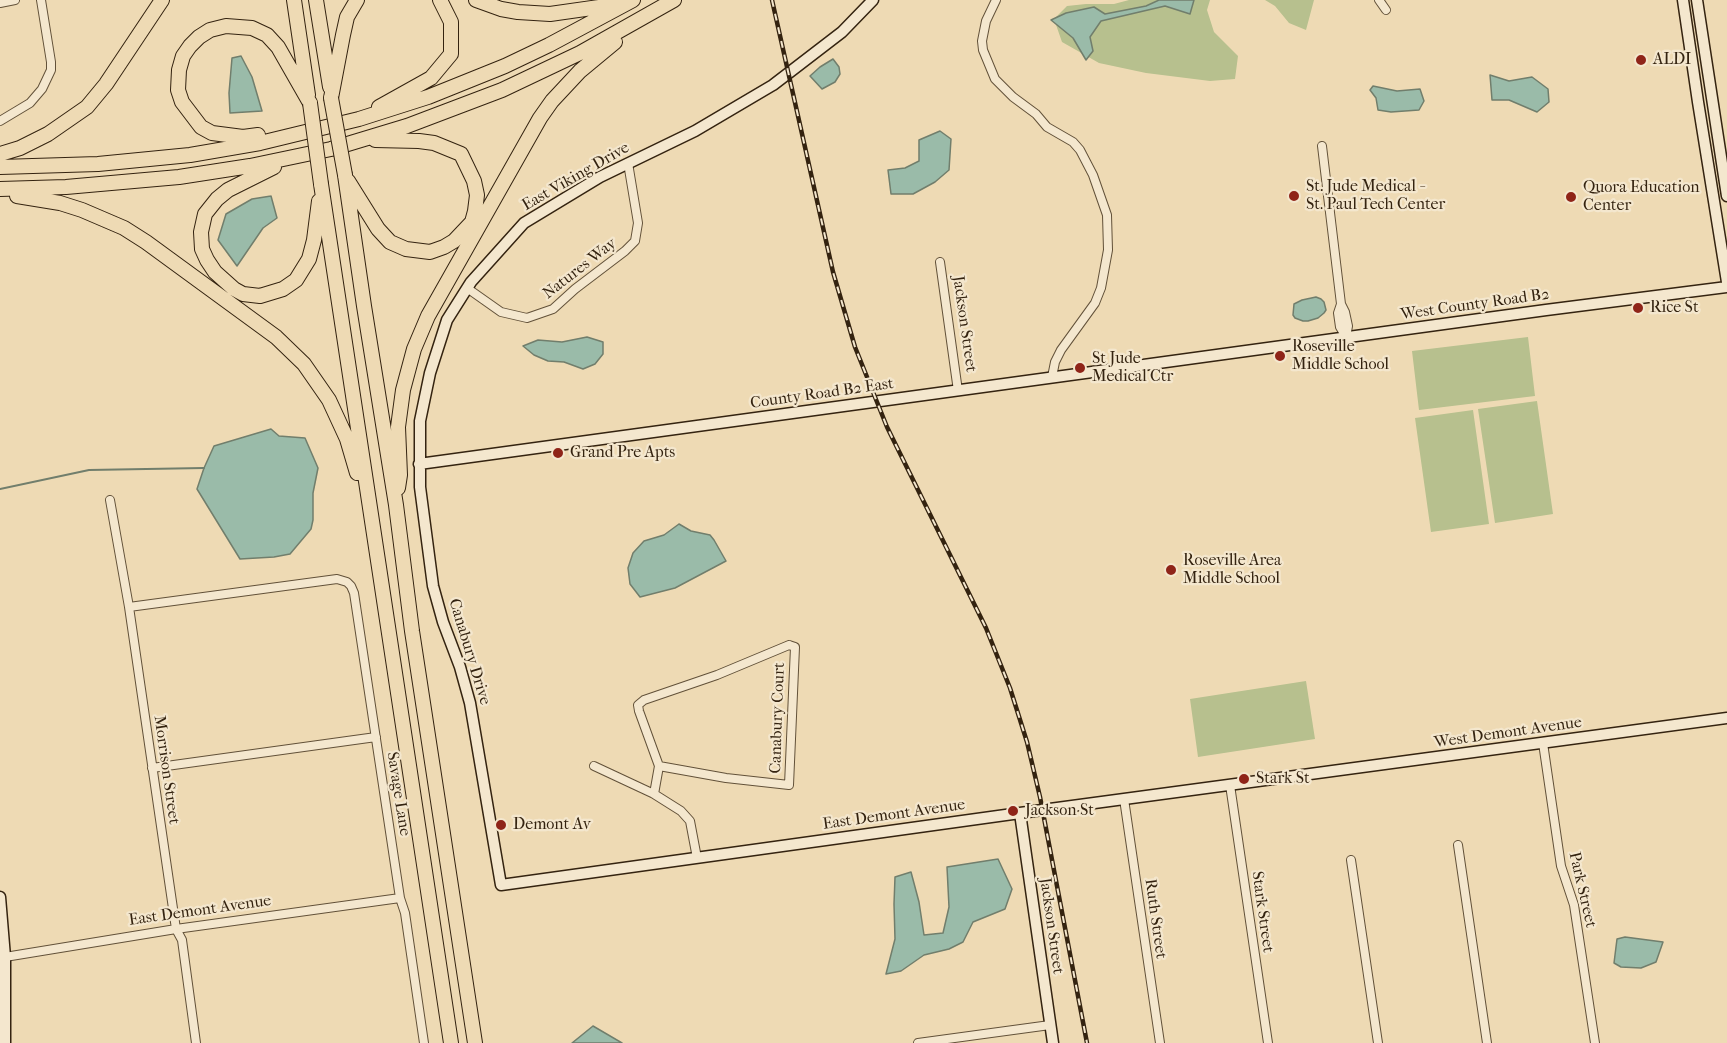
<!DOCTYPE html>
<style>
body{margin:0}
canvas{display:block;background:#eedab4}
</style>
<canvas width="1727" height="1043"></canvas>
<script>
const g = document.querySelector('canvas').getContext('2d');
g.lineJoin = 'round';
function fill(path, color) { g.fillStyle = color; g.fill(path, 'evenodd'); }
const toPath = rows => new Path2D(rows.map(r => 'M' + r).join(''));
function stroke(path, color, width, dash) { g.strokeStyle = color; g.lineWidth = width; g.lineCap = dash ? 'butt' : 'round'; g.setLineDash(dash || []); g.stroke(path); }
function write(font, color, halo, rows, align = 'center') {
  g.font = font + ' "IM FELL French Canon",serif'; g.lineWidth = 4.5; g.setLineDash([]); g.textBaseline = 'middle'; g.strokeStyle = halo; g.fillStyle = color; for (const [text, x, y, turn = 0] of rows) {
    g.save(); g.translate(x, y); g.rotate((+turn || 0) * Math.PI / 180); g.textAlign = isNaN(turn) ? turn : align; if (halo) g.strokeText(text, 0, 0); g.fillText(text, 0, 0); g.restore();
  }
}
fill(toPath([
 [1129,0,1210,0,1207,10,1214,32,1238,56,1235,79,1210,81,1146,73,1099,63,1062,42,1054,19,1067,6,1086,4,1114,4],
 [1265,0,1314,0,1306,30,1289,23,1275,6],
 [1528,337,1535,396,1419,410,1412,351],
 [1537,401,1553,514,1495,523,1478,409],
 [1473,410,1489,524,1431,532,1415,418],
 [1306,681,1315,739,1198,757,1190,699]
]), '#b7c08e');
const water = toPath([
 [1159,0,1194,0,1190,14,1165,6,1101,21,1090,37,1093,51,1086,60,1073,38,1051,20,1066,13,1094,7,1105,14,1146,6,1159,0],
 [241,56,252,77,262,111,230,113,229,93,232,58,241,56],
 [833,59,839,67,840,74,835,82,822,89,810,76,820,67,833,59],
 [1490,75,1509,81,1532,77,1548,89,1549,102,1537,112,1509,100,1492,100,1490,75],
 [1373,86,1397,91,1420,89,1424,101,1419,110,1391,112,1378,110,1376,98,1370,90,1373,86],
 [940,131,951,139,949,170,935,182,913,194,891,194,888,170,905,168,919,161,919,140,940,131],
 [271,196,277,218,263,228,237,266,218,240,226,214,252,199,271,196],
 [1316,297,1321,299,1324,302,1326,310,1324,313,1318,318,1308,321,1303,321,1295,318,1293,315,1294,304,1302,300,1316,297],
 [587,337,603,342,603,354,595,364,583,369,564,362,548,361,534,355,523,346,538,340,562,342,587,337],
 [271,429,279,436,305,438,318,468,313,493,313,520,311,529,290,554,274,557,240,559,197,489,204,468,214,446,271,429],
 [679,524,691,531,710,535,714,540,726,561,675,588,640,597,630,584,628,568,633,553,644,541,664,535,679,524],
 [998,859,1012,889,1005,909,973,922,963,942,949,949,924,955,901,971,886,974,895,939,894,904,895,877,911,872,919,902,924,935,943,933,949,907,947,867,998,859],
 [1625,937,1663,942,1656,962,1641,968,1621,967,1614,963,1617,939,1625,937],
 [593,1026,622,1043,572,1043,593,1026]
]);
fill(water, '#9abba9');
stroke(water, '#717e6c', 1.5);
stroke(toPath([
 [0,489,89,470,204,468]
]), '#717e6c', 2);
const street = toPath([
 [996,0,986,21,982,41,983,50,995,79,1013,97,1036,114,1047,127,1073,142,1080,150,1093,175,1107,215,1108,250,1101,288,1095,303,1061,350,1055,362,1052,377],
 [1379,0,1386,10],
 [0,3,15,0],
 [0,121,30,103,42,89,51,70,51,62,41,0],
 [1322,146,1341,304,1345,312,1348,326,1346,337],
 [940,262,958,391],
 [467,288,501,312,527,318,553,309,575,289,625,251,635,241,638,223,628,163],
 [1341,304,1338,313,1340,327,1346,337],
 [110,500,129,607,176,929,182,940,196,1043],
 [129,607,337,579,347,582,351,586,354,593,400,898,405,913,424,1043],
 [789,645,795,647,789,785,726,778,659,766,639,711,638,705,644,700,717,675,789,645],
 [1543,743,1561,866,1574,905,1595,1043],
 [594,766,654,794,681,811,690,821,697,858],
 [152,768,376,737],
 [1230,785,1268,1043],
 [654,794,659,766],
 [1124,799,1160,1043],
 [1458,845,1487,1043],
 [1351,860,1378,1043],
 [5,957,176,929,400,898],
 [918,1043,1050,1025]
]);
const secondary = toPath([
 [873,0,842,32,773,85,695,131,600,177,524,223,471,282,447,320,430,373,420,421,420,487,433,586,443,622,460,667,470,703,501,885,1020,813,1727,718],
 [1683,0,1698,102,1727,282],
 [1697,0,1727,196],
 [419,464,1546,310,1727,287],
 [1020,813,1053,1043],
 [0,897,5,957,5,1043]
]);
const highway = toPath([
 [294,0,308,95],
 [316,0,330,87],
 [476,0,501,9,518,12,550,14,599,7,619,1],
 [331,98,343,35,347,17,357,0],
 [379,107,431,78,451,54,451,22,440,0],
 [258,135,243,137,212,133,201,127,182,102,178,90,179,70,183,56,190,46,199,37,210,30,226,26,252,28,267,35,278,47,310,103],
 [0,154,20,148,48,134,87,107,106,84,162,0],
 [0,167,98,164,190,155,260,143,359,119,428,97,505,66,549,45,633,0],
 [274,167,228,190,217,199,205,214,201,232,202,249,207,260,215,272,234,289,243,294,260,296,283,289,296,280,309,259,314,240,319,201],
 [345,175,364,306,396,505,412,631,475,1043],
 [348,181,378,229,390,242,406,249,430,252,444,247,454,241,472,222,475,211,477,195,474,181,461,154,434,143,419,141,375,140],
 [321,184,451,1043],
 [0,189,66,187,179,177,250,166,331,149,407,126,502,90,580,53,674,0],
 [17,196,60,203,82,210,124,228,146,242,276,337,304,364,329,400,347,439,357,473],
 [398,488,400,475,398,427,403,390,414,349,428,316,540,118,552,101,580,71,615,42]
]);
stroke(street, '#625139', 10);
stroke(secondary, '#342310', 13);
stroke(highway, '#342310', 16);
stroke(street, '#f4e7ce', 8);
stroke(secondary, '#f4e7ce', 10);
stroke(highway, '#eedab4', 14);
const rail = toPath([
 [772,0,833,272,855,347,887,427,986,628,1010,688,1027,742,1040,797,1087,1043]
]);
stroke(rail, '#342310', 4.5);
stroke(rail, '#f4e7ce', 2, [7]);
const highwayBridge = toPath([
 [331,98,345,175],
 [310,103,321,184]
]);
stroke(highwayBridge, '#342310', 16, []);
stroke(highwayBridge, '#eedab4', 14);
for (const [x, y, r, color] of [
 [1641,60,6,"#8f2418"],
 [1294,196,6,"#8f2418"],
 [1571,197,6,"#8f2418"],
 [1638,308,6,"#8f2418"],
 [1280,356,6,"#8f2418"],
 [1080,368,6,"#8f2418"],
 [558,453,6,"#8f2418"],
 [1171,570,6,"#8f2418"],
 [1244,779,6,"#8f2418"],
 [1013,811,6,"#8f2418"],
 [501,825,6,"#8f2418"]
]) { const dot = new Path2D(); dot.arc(x, y, r, 0, 2 * Math.PI); g.fillStyle = color; g.fill(dot); stroke(dot, '#f4e7ce', 2); }
write('16px', '#342310', '#f4e7ce', [
 ["ALDI",1653,60],
 ["St. Jude Medical -",1306,187],
 ["St. Paul Tech Center",1306,205],
 ["Quora Education",1583,188],
 ["Center",1583,206],
 ["Rice St",1650,308],
 ["Roseville",1292,347],
 ["Middle School",1292,365],
 ["St Jude",1092,359],
 ["Medical Ctr",1092,377],
 ["Grand Pre Apts",570,453],
 ["Roseville Area",1183,561],
 ["Middle School",1183,579],
 ["Stark St",1256,779],
 ["Jackson St",1025,811],
 ["Demont Av",513,825]
], 'left');
write('16px', '#342310', '#f4e7ce', [
 ["East Viking Drive",576,177,-30],
 ["Natures Way",580,269,-38],
 ["West County Road B2",1475,305,-8],
 ["Jackson Street",964,324,82],
 ["County Road B2 East",822,394,-8],
 ["Canabury Drive",469,652,73],
 ["Canabury Court",778,718,-88],
 ["West Demont Avenue",1508,733,-8],
 ["Morrison Street",166,770,82],
 ["Savage Lane",398,794,81],
 ["East Demont Avenue",894,815,-8],
 ["Park Street",1582,890,77],
 ["East Demont Avenue",200,911,-8],
 ["Stark Street",1262,912,82],
 ["Ruth Street",1155,919,82],
 ["Jackson Street",1051,926,82]
]);
</script>
